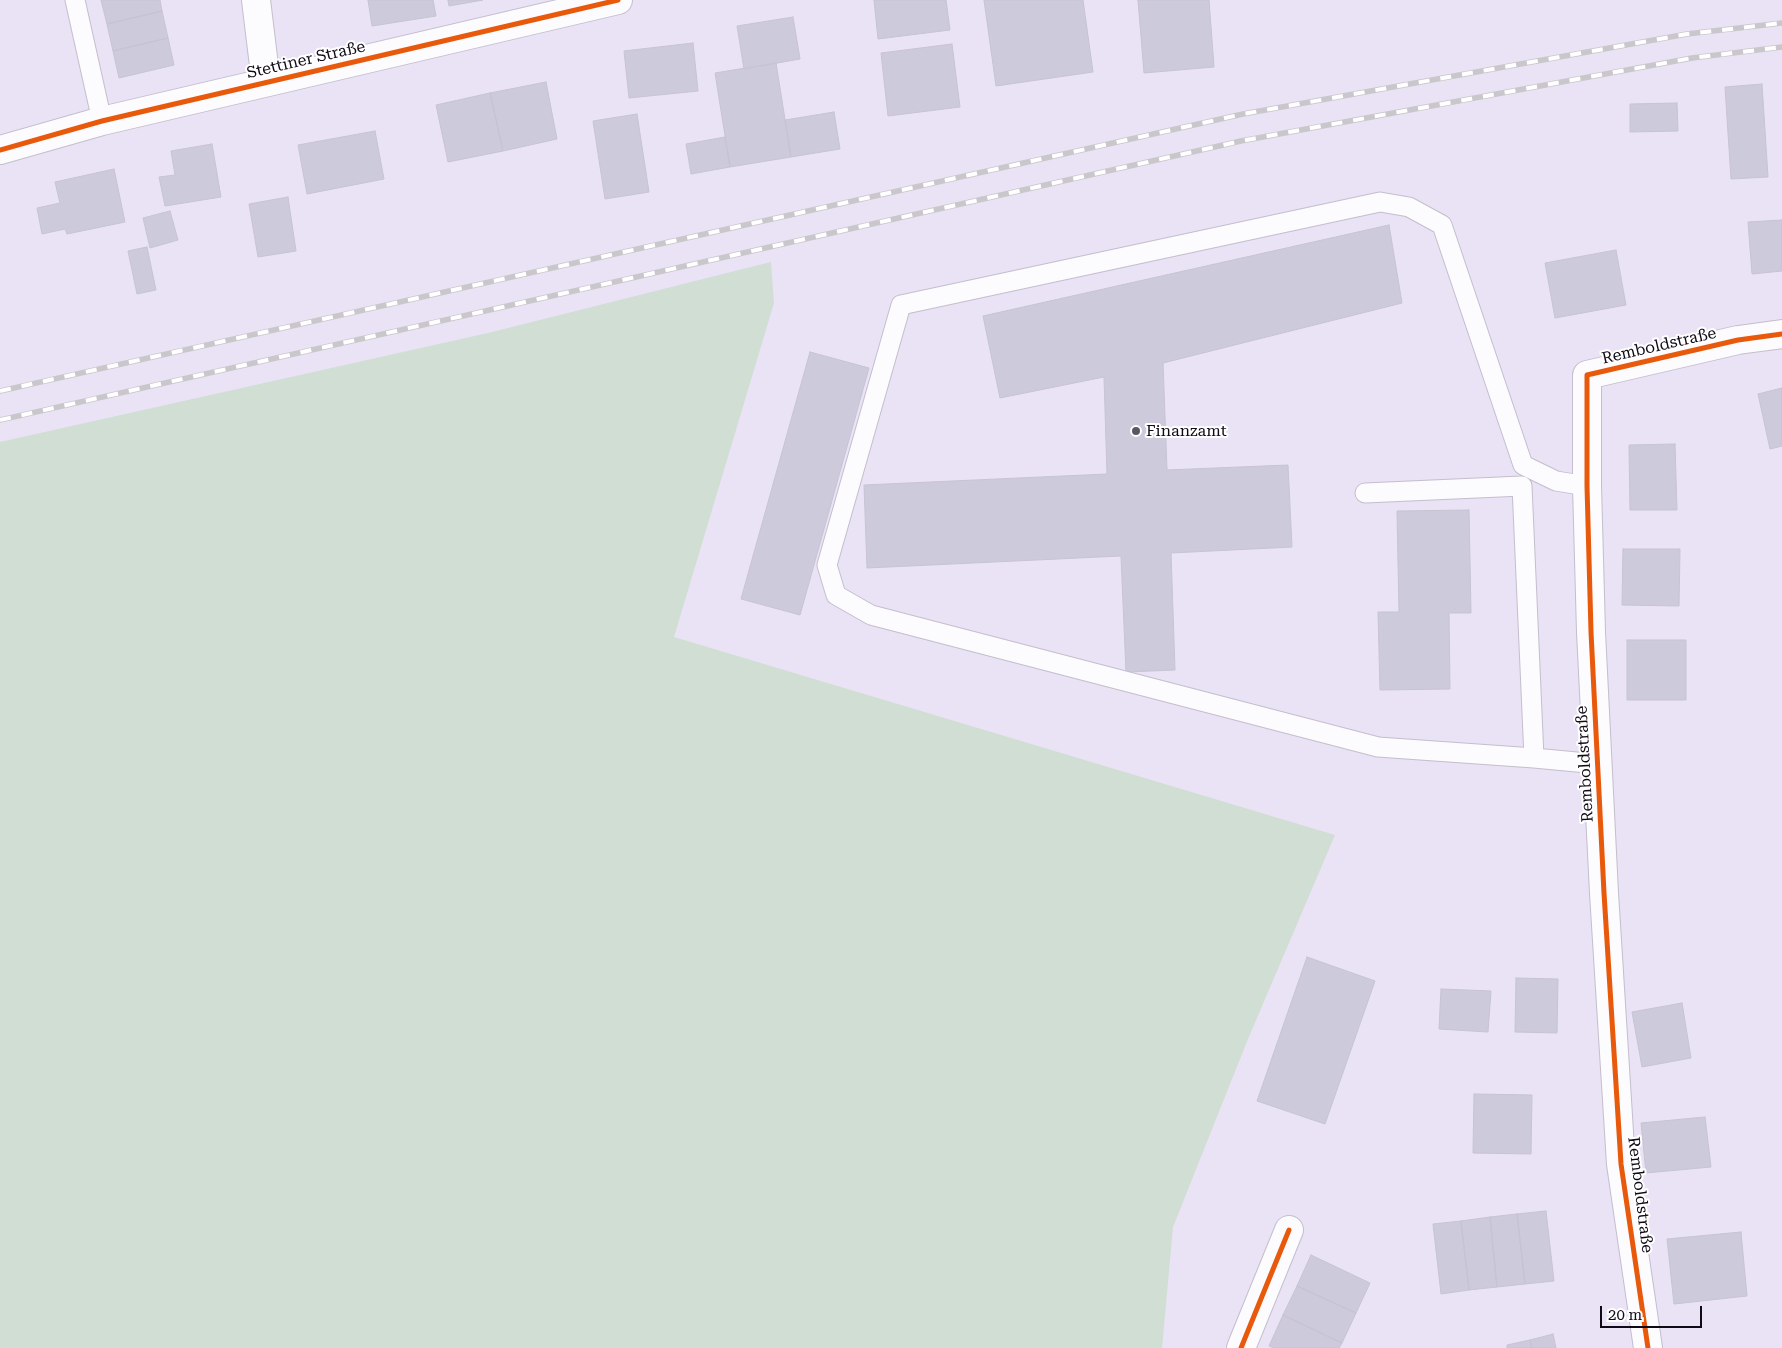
<!DOCTYPE html>
<meta charset="utf-8">
<style>
body{margin:0}
#map{position:relative;width:1782px;height:1348px;overflow:hidden;background:#eae2f5;font-family:"Roboto Serif",serif}
canvas{display:block}
.scale{position:absolute;left:1600px;top:1306px;width:102px;height:22px;box-sizing:border-box;border:2px solid #0f0a15;border-top:0;padding-left:6px;font-size:15px;line-height:18px;white-space:nowrap;color:#0f0a15;-webkit-text-stroke:4px #fff;paint-order:stroke}
</style>
<div id="map">
<canvas width="1782" height="1348"></canvas>
<div class="scale">20 m</div>
</div>
<script>
const g = document.querySelector('canvas').getContext('2d');
g.lineJoin = 'round';
function fill(path, color) { g.fillStyle = color; g.fill(path, 'evenodd'); }
const toPath = rows => new Path2D(rows.map(r => 'M' + r).join(''));
function stroke(path, color, width, dash) { g.strokeStyle = color; g.lineWidth = width; g.lineCap = dash ? 'butt' : 'round'; g.setLineDash(dash || []); g.stroke(path); }
function write(font, color, halo, rows, align = 'center') {
  g.font = font + ' "Roboto Serif",serif'; g.lineWidth = 4; g.setLineDash([]); g.textBaseline = 'middle'; g.strokeStyle = halo; g.fillStyle = color; for (const [text, x, y, turn = 0] of rows) {
    g.save(); g.translate(x, y); g.rotate((+turn || 0) * Math.PI / 180); g.textAlign = isNaN(turn) ? turn : align; if (halo) g.strokeText(text, 0, 0); g.fillText(text, 0, 0); g.restore();
  }
}
fill(toPath([
 [771,262,774,303,674,637,1335,835,1248,1039,1173,1227,1162,1348,0,1348,0,442,488,333]
]), '#d1ded4');
const building = toPath([
 [101,0,160,0,162,11,107,24,101,0],
 [368,0,433,0,436,16,372,26,368,0],
 [448,0,483,0,449,6,448,0],
 [874,0,946,0,950,30,878,39,874,0],
 [984,0,1083,0,1093,72,996,86,984,0],
 [1138,0,1209,0,1214,67,1144,73,1138,0],
 [162,11,168,38,113,51,107,24,162,11],
 [793,17,800,59,744,69,737,26,793,17],
 [168,38,174,65,119,78,113,51,168,38],
 [693,43,698,91,629,98,624,51,693,43],
 [952,44,960,107,888,116,881,53,952,44],
 [776,63,791,157,730,167,715,73,776,63],
 [546,82,557,139,503,151,490,93,546,82],
 [1762,84,1768,177,1731,179,1725,87,1762,84],
 [490,93,503,151,448,162,436,105,490,93],
 [1677,103,1678,131,1630,132,1630,104,1677,103],
 [834,112,840,149,791,157,785,120,834,112],
 [637,114,649,192,605,199,593,121,637,114],
 [375,131,384,179,307,194,298,145,375,131],
 [725,137,730,167,691,174,686,144,725,137],
 [212,144,221,197,165,206,159,177,175,175,171,151,212,144],
 [114,169,125,222,67,234,65,229,42,234,37,208,60,203,55,182,114,169],
 [288,197,296,251,258,257,249,204,288,197],
 [170,211,178,240,150,248,143,218,170,211],
 [1782,220,1782,271,1752,274,1748,222,1782,220],
 [1389,225,1402,303,1163,363,1167,470,1288,465,1292,547,1171,553,1175,670,1126,672,1121,556,867,568,864,485,1107,474,1104,377,1000,398,983,316,1389,225],
 [147,247,156,290,137,294,128,251,147,247],
 [1616,250,1626,305,1555,318,1545,263,1616,250],
 [810,352,869,368,800,615,741,599,810,352],
 [1782,388,1782,446,1770,449,1758,394,1782,388],
 [1675,444,1677,510,1630,510,1629,445,1675,444],
 [1469,510,1471,613,1449,613,1450,689,1380,690,1378,612,1399,612,1397,511,1469,510],
 [1623,549,1680,549,1679,606,1622,605,1623,549],
 [1627,640,1686,640,1686,700,1627,700,1627,640],
 [1307,957,1375,981,1325,1124,1257,1101,1307,957],
 [1516,978,1558,979,1557,1033,1515,1032,1516,978],
 [1441,989,1491,991,1488,1032,1439,1029,1441,989],
 [1682,1003,1691,1058,1642,1067,1632,1012,1682,1003],
 [1474,1094,1532,1095,1531,1154,1473,1153,1474,1094],
 [1705,1117,1711,1167,1646,1173,1641,1123,1705,1117],
 [1546,1211,1554,1281,1525,1284,1517,1214,1546,1211],
 [1517,1214,1525,1284,1497,1287,1490,1217,1517,1214],
 [1490,1217,1497,1287,1469,1290,1461,1221,1490,1217],
 [1461,1221,1469,1290,1441,1294,1433,1224,1461,1221],
 [1741,1232,1747,1296,1674,1304,1667,1239,1741,1232],
 [1311,1255,1370,1283,1356,1313,1297,1286,1311,1255],
 [1297,1286,1356,1313,1342,1343,1283,1315,1297,1286],
 [1283,1315,1342,1343,1339,1348,1274,1348,1269,1346,1283,1315],
 [1553,1334,1556,1348,1532,1348,1530,1340,1553,1334],
 [1530,1340,1532,1348,1507,1348,1507,1345,1530,1340]
]);
fill(building, '#cdcadc');
stroke(building, '#c7c3d2', 1);
const service = toPath([
 [75,0,102,121],
 [1587,486,1556,481,1523,465,1442,225,1409,207,1380,202,901,305,827,565,836,595,871,615,1378,747,1534,758,1598,764],
 [1365,493,1522,486,1534,758]
]);
const minor = toPath([
 [256,0,266,82],
 [0,150,102,121,618,0],
 [1241,1348,1289,1230],
 [1648,1348,1621,1164,1604,893,1591,632,1587,486,1587,375,1738,340,1782,334]
]);
stroke(service, '#c4becd', 21);
stroke(minor, '#c4becd', 30);
stroke(service, '#fcfbfe', 19);
stroke(minor, '#fcfbfe', 28);
const rail = toPath([
 [0,391,1243,114,1687,34,1782,23],
 [0,420,1241,141,1692,58,1782,47]
]);
stroke(rail, '#c9c7cb', 5.5);
stroke(rail, '#fff', 4, [11]);
stroke(toPath([
 [0,150,102,121,618,0],
 [1241,1348,1289,1230],
 [1648,1348,1621,1164,1604,893,1591,632,1587,486,1587,375,1738,340,1782,334]
]), '#e8590c', 5);
for (const [x, y, r, color] of [
 [1136,431,5,"#5c5663"]
]) { const dot = new Path2D(); dot.arc(x, y, r, 0, 2 * Math.PI); g.fillStyle = color; g.fill(dot); stroke(dot, '#fff', 2); }
write('16px', '#0f0a15', '#fff', [
 ["Stettiner Straße",306,60,-13],
 ["Remboldstraße",1659,346,-13],
 ["Remboldstraße",1585,764,-93],
 ["Remboldstraße",1640,1195,83]
]);
write('16px', '#0f0a15', '#fff', [
 ["Finanzamt",1146,431]
], 'left');
</script>
